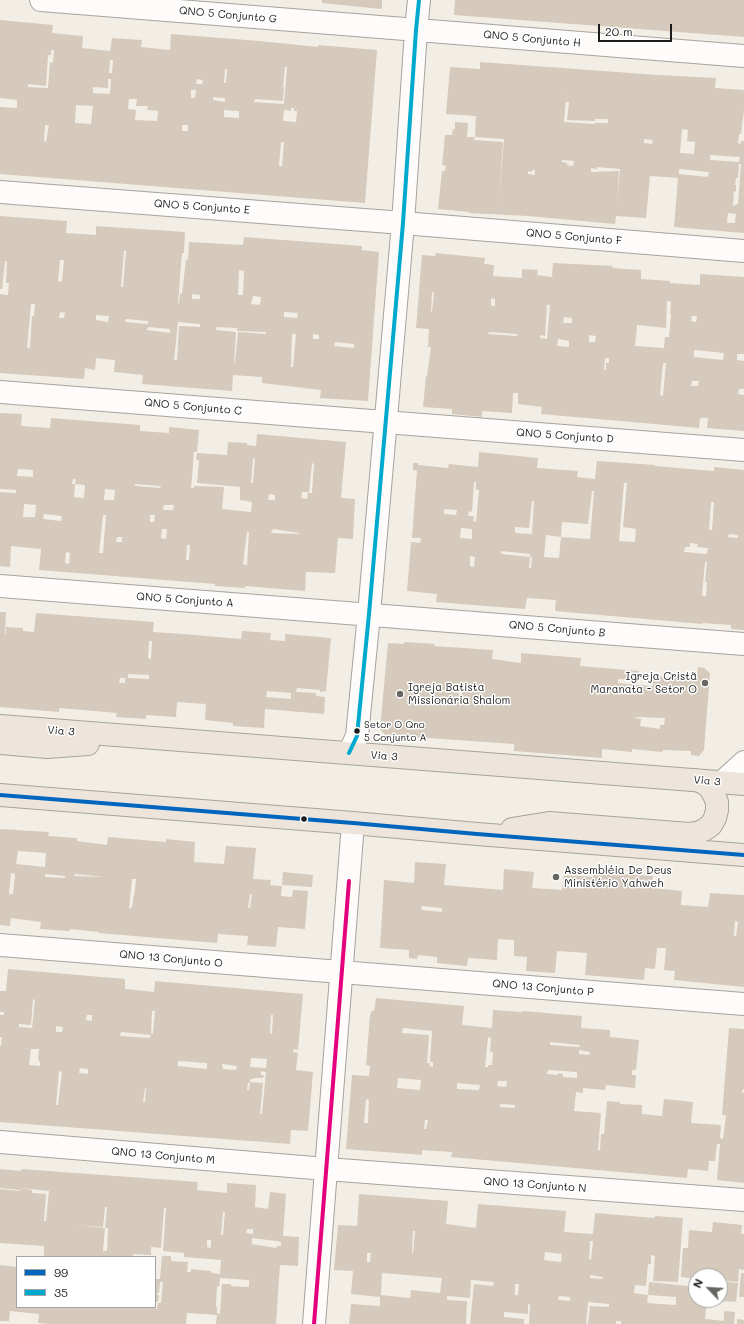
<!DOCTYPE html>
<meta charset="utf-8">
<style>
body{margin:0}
#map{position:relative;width:744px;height:1324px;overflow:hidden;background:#f2eee6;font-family:Mali,sans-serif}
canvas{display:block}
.legend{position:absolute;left:16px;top:1256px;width:140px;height:52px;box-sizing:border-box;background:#fff;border:1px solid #a4a4a4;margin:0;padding:5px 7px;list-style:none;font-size:12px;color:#1c1c1c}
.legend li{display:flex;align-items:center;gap:8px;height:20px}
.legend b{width:20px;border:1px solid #a4a4a4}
.north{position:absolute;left:688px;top:1268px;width:40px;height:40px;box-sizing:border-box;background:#fff;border:1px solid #a4a4a4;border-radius:50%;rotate:295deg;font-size:11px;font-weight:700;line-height:16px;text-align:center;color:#1c1c1c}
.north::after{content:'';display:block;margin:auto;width:14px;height:18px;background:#676663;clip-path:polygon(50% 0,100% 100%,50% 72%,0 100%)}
.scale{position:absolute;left:598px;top:24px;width:74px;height:18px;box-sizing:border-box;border:2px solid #1c1c1c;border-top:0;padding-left:5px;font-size:12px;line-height:14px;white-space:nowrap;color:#1c1c1c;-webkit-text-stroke:3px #fff;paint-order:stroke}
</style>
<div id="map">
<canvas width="744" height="1324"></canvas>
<ul class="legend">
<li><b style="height:5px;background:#0065bd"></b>99</li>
<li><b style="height:5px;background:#00a9ce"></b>35</li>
</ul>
<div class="north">N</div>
<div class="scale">20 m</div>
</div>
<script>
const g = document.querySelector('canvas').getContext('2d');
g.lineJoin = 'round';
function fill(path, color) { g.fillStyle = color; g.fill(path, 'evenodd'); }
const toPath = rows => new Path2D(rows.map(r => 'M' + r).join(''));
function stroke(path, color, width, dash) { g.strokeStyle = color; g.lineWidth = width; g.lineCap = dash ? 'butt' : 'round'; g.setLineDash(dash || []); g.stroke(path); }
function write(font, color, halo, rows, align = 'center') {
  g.font = font + ' Mali,sans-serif'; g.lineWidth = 3; g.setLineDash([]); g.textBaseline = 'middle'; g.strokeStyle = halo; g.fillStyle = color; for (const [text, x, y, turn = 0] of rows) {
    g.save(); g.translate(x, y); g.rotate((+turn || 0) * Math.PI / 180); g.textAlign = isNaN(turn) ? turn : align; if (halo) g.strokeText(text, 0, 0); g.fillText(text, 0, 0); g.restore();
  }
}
fill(toPath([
 [322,0,382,0,382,9,322,3],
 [455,0,744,0,744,37,454,15],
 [0,20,53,25,52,33,83,36,82,48,110,51,112,38,142,40,141,47,170,50,171,34,259,41,318,47,318,45,377,50,365,203,0,174,0,107,17,108,17,100,0,98],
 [51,50,54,50,53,63,50,62,48,88,28,87,28,84,46,86,48,55,51,55],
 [110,60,113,60,112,73,109,73],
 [285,67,287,67,284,104,254,102,255,99,283,101,284,87,283,87],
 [225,69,227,69,226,83,224,83],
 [108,79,111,79,110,94,93,93,93,87,108,88],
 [197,79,203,80,202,84,196,84],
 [191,90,196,90,195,98,191,98],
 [213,97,225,98,225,102,213,100],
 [129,99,137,99,136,106,148,106,147,110,158,111,157,121,135,120,136,110,128,109],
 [76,105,93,106,91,124,75,123],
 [291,108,294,108,294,111,297,111,296,122,283,121,284,110,291,111],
 [224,110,239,111,239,118,224,117],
 [45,125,49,125,46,142,44,141],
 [182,125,188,125,188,131,182,131],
 [281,142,284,142,282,166,279,166],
 [480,62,658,75,716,78,715,88,744,90,744,110,741,134,739,134,738,143,741,144,741,141,744,141,744,233,674,227,678,178,650,176,646,218,616,216,615,224,528,216,469,213,469,212,438,209,442,171,445,171,446,166,442,165,445,135,452,135,453,129,455,129,455,122,468,123,467,137,475,137,474,140,503,142,498,208,504,139,475,137,476,116,446,114,450,67,480,69],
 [567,87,566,102,569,102,567,120,595,121,595,119,608,119,608,123,594,123,594,124,564,122],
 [682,129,688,130,687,141,695,142,694,154,680,153],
 [644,139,653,140,652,144,644,143],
 [710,155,740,157,739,162,710,160],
 [562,160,574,161,573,166,567,165,567,163,562,162],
 [739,164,741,164,738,204,733,206,734,191,736,192,736,185,735,185,736,178,738,178],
 [597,167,620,169,617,204,619,171,591,172,591,168,597,169],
 [679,169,709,172,708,177,679,174],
 [532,170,535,170,535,175,528,174,528,171,532,172],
 [728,213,736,214,735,223,727,223],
 [0,216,67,221,66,233,96,235,96,226,185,232,184,253,182,253,178,303,179,303,180,293,182,294,186,259,188,260,189,242,243,245,244,237,362,246,362,250,379,252,368,401,320,398,321,390,262,383,262,377,233,375,232,391,142,384,143,375,114,372,115,360,96,358,95,370,85,368,84,379,0,373,0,294,8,295,9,283,6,283,7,261,5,261,2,289,0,289],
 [124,251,126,251,123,287,121,287],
 [60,260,64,260,62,282,58,281],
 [239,270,244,271,243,295,238,295],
 [192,294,200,295,200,299,192,299],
 [253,296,261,297,260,305,251,304],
 [31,304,35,304,34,316,32,316,30,348,27,348],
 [60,312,65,313,64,318,59,318],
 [284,312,298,313,297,318,284,317],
 [96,315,109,316,108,322,96,320],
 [126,319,148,321,148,324,125,322],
 [178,322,200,324,200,327,179,326,177,360,174,360],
 [148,327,170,329,170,333,147,330],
 [216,327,237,328,237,331,266,332,266,334,238,332,235,363,234,363,236,332,216,330],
 [292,334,296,334,293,367,291,367],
 [313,334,319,335,319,339,313,339],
 [335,342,354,344,354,348,334,346],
 [436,253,485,258,484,264,494,265,493,276,522,278,522,269,538,270,537,275,552,277,553,263,613,266,612,268,641,270,641,279,670,281,670,283,700,285,700,274,744,277,744,354,737,354,737,360,744,361,744,389,739,389,738,394,744,395,744,431,707,428,708,418,700,418,699,428,541,414,542,407,518,404,518,393,513,393,512,413,482,411,482,417,452,414,452,409,423,407,426,376,427,376,431,347,428,347,429,329,416,328,422,255,435,256],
 [432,292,434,293,432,312,431,312],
 [491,298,495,299,495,306,491,306],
 [667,301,671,302,670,314,671,314,669,337,665,337,664,348,635,346,637,325,666,328],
 [547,305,550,305,547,339,540,338,540,335,545,336],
 [692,316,697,316,696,322,691,321],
 [564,317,572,318,572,323,563,323],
 [489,332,517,334,517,336,488,334],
 [589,335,596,336,595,342,589,342],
 [558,339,569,341,569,347,557,346],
 [694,350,724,353,723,360,694,357],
 [605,358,609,358,609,363,606,363,606,370,604,370],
 [663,363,666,363,663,396,660,395],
 [692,381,699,381,698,386,691,386],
 [0,413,22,414,21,426,50,428,51,418,140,425,140,431,169,433,169,427,199,430,197,452,194,452,191,488,194,488,194,486,224,487,222,509,251,512,252,502,240,500,240,487,197,483,199,460,196,460,197,453,227,455,228,442,247,443,247,445,256,446,257,434,346,442,341,498,355,499,353,539,338,538,335,573,306,572,305,591,245,586,245,588,215,586,215,584,39,570,41,549,11,546,10,567,0,566,0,492,16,493,16,490,0,489],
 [253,458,255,459,253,483,251,483],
 [312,463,314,464,312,493,309,493],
 [18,469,33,470,33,477,17,476],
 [73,479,76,479,75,484,85,485,84,498,74,497,75,484,72,484],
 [135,484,161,486,160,488,135,486],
 [105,489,115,490,114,500,104,500],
 [302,492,308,492,307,499,301,498],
 [269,494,275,495,275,500,268,500],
 [24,504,36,505,35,517,23,517],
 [164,505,174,505,173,510,163,510],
 [44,514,62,516,61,521,43,519],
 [103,515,106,515,103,553,99,553],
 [150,515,155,515,154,522,150,522],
 [162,529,167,529,166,539,161,538],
 [273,529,299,533,299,534,271,533],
 [247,532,249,532,247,565,243,564],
 [117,537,122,537,122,542,116,542],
 [187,545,190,545,189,560,186,560],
 [66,552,70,553,69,564,65,563],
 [479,452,538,458,537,468,578,471,577,477,595,479,597,461,655,465,655,466,714,471,714,467,744,470,744,630,731,629,731,625,702,623,702,624,555,611,556,600,527,598,525,609,436,602,437,594,407,591,411,542,420,543,421,538,412,538,417,470,413,470,413,463,418,463,418,465,448,468,449,464,478,467],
 [474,482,476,482,476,490,479,490,476,522,473,521,474,516,468,516,469,511,472,512],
 [624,483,627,483,623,527,636,529,635,542,619,541],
 [592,491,594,491,590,539,561,537,562,522,588,524],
 [532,501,534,501,532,534,515,533,515,527,529,528],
 [711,502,714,502,712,530,709,530],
 [444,509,457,510,456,515,444,514],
 [461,528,472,529,472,539,460,538],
 [729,534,738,535,738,538,728,537],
 [546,535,561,537,559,558,544,557],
 [690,543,698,544,697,547,708,548,707,554,684,552,685,547,690,547],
 [501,551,530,554,530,557,532,557,531,568,529,568,530,557,501,554],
 [470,556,475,557,474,567,470,566],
 [705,562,707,562,705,582,707,582,706,597,702,595],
 [0,612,6,612,5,634,6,634,6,627,23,628,23,631,34,632,36,613,154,622,153,632,183,634,241,639,242,631,271,633,270,640,285,641,285,634,331,638,326,691,320,692,320,690,297,688,296,692,316,693,316,696,325,697,324,714,265,709,264,728,233,726,233,723,205,720,206,704,177,702,176,717,146,715,146,719,116,717,117,713,59,708,59,712,0,707],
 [149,641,152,641,151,659,148,658],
 [128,674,149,675,149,679,128,678],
 [120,678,125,678,125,683,119,683],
 [267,691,291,693,291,699,266,697],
 [404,642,435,644,434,646,493,650,492,659,521,663,521,653,581,658,580,666,639,671,638,680,618,679,618,683,638,685,653,686,653,676,669,677,669,675,697,677,698,667,704,668,710,673,704,750,699,756,691,755,691,751,663,750,662,752,632,749,632,752,602,749,602,758,514,751,514,744,385,735,380,729,388,643,404,644],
 [460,684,463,684,461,702,458,701,459,693,443,691,443,690,459,691],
 [635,717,665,718,664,725,660,725,660,729,640,726,641,719,635,718],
 [0,829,49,832,48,836,77,838,77,841,107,845,108,837,166,842,166,839,195,842,194,862,224,864,226,846,256,848,253,879,271,880,270,885,282,886,281,896,292,897,293,890,308,891,305,929,278,927,276,947,247,945,248,936,218,934,217,943,99,933,99,932,70,929,70,931,40,929,41,922,11,918,10,926,0,925],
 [18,851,46,853,45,867,16,864],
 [11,873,15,874,13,894,9,894],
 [45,874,65,876,65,878,45,877],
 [75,874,105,877,74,876],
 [132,879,136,879,135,889,132,907,129,909],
 [250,894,252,894,250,908,248,908],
 [415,862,446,864,444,885,503,890,504,869,534,872,532,888,562,890,564,875,593,877,594,872,653,876,652,888,682,891,681,905,708,907,710,893,744,895,744,987,674,980,675,971,664,970,666,948,657,948,655,969,645,968,644,980,585,975,587,953,557,951,555,973,526,971,527,957,514,956,514,940,498,939,497,960,468,958,467,966,437,963,437,957,418,955,417,959,409,958,409,950,380,948,384,880,414,883],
 [421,906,442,908,442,912,422,910],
 [735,921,738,922,736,936,734,936],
 [283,872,313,875,312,887,282,885],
 [8,969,125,979,125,989,154,992,155,981,303,994,298,1050,293,1049,293,1052,298,1053,296,1070,313,1072,308,1131,291,1130,290,1144,0,1122,0,1046,1,1046,2,1037,0,1037,0,1015,4,1015,4,1012,0,1012,0,991,6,991],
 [33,999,35,1000,32,1028,19,1027,19,1024,31,1025],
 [152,1011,155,1011,153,1034,151,1033,150,1038,120,1036,121,1032,151,1035],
 [87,1015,92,1015,92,1021,86,1020],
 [271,1015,273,1015,272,1034,270,1033],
 [56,1026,63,1027,62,1032,56,1032],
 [31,1049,39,1049,38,1059,39,1059,39,1062,40,1062,40,1066,29,1065],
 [251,1058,267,1059,266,1068,250,1067],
 [178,1061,207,1063,207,1069,178,1066],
 [222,1064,237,1066,236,1070,223,1069],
 [80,1068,88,1069,88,1074,79,1073],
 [59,1071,62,1072,58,1105,56,1105],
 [261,1071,266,1072,262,1114,260,1114,263,1083,250,1082,249,1090,247,1090,248,1083,250,1083,250,1079,253,1079,254,1078,263,1078,264,1075,261,1075],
 [145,1088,146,1088,145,1102,143,1102],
 [376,998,464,1006,462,1025,492,1028,493,1010,522,1012,523,1011,582,1016,581,1028,610,1030,610,1037,639,1040,636,1070,632,1070,632,1075,636,1075,635,1088,606,1085,605,1090,583,1088,583,1093,576,1092,574,1111,601,1113,598,1150,600,1150,601,1134,604,1134,607,1101,620,1102,620,1104,642,1105,642,1114,662,1116,664,1099,693,1102,691,1123,721,1125,720,1138,723,1139,726,1115,722,1115,729,1028,744,1029,744,1089,743,1089,742,1093,744,1093,744,1183,717,1180,720,1144,717,1144,715,1161,708,1161,709,1162,708,1171,688,1169,687,1178,451,1157,452,1152,422,1150,422,1155,346,1149,352,1075,369,1076,370,1066,366,1065,370,1015,372,1011,374,1011],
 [403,1028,432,1031,430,1062,433,1062,433,1067,429,1066,430,1063,427,1063,429,1035,402,1033],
 [488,1037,491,1038,490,1052,493,1052,492,1065,488,1065,488,1067,485,1067],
 [550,1042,580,1045,579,1047,550,1045],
 [579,1050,590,1052,589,1055,579,1054],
 [548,1070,577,1072,577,1078,563,1077,563,1074,558,1073,558,1075,547,1074],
 [398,1078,421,1080,420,1090,397,1088],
 [498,1081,507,1081,506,1087,497,1086],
 [457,1083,480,1085,479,1090,457,1089],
 [366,1099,369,1100,368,1123,364,1123],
 [500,1104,515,1105,515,1108,500,1107],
 [425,1120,428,1120,426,1129,424,1129],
 [0,1169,21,1171,21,1169,198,1182,197,1190,227,1193,227,1183,256,1185,255,1207,268,1209,270,1192,286,1194,283,1236,299,1237,298,1266,280,1265,276,1324,216,1324,217,1315,187,1313,186,1324,53,1324,38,1323,39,1314,10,1311,9,1321,0,1321,0,1265,17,1267,17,1307,156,1307,156,1309,157,1309,158,1303,161,1303,163,1282,160,1282,159,1293,158,1292,157,1295,159,1295,158,1302,156,1302,156,1306,155,1306,155,1279,160,1279,162,1256,171,1256,171,1261,188,1262,187,1272,191,1272,191,1269,211,1271,211,1273,220,1274,221,1260,184,1257,184,1253,163,1251,166,1208,164,1208,161,1248,151,1247,151,1255,133,1254,133,1257,44,1257,44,1246,0,1243,0,1189,20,1191,20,1190,0,1188],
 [20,1188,49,1191,46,1221,44,1221,46,1194,32,1193,32,1190],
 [105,1207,107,1207,105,1228,108,1228,107,1251,103,1251,105,1228,76,1225,103,1227],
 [223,1212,225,1212,223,1235,221,1235],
 [247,1229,253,1229,253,1234,246,1233],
 [252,1238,276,1241,281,1242,281,1246,277,1246,276,1248,252,1244],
 [207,1240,211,1240,211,1248,207,1247],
 [220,1278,249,1280,249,1287,231,1286,231,1284,222,1284,220,1314,217,1313,217,1307,216,1306,217,1286,219,1287],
 [359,1194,448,1201,446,1224,476,1228,478,1204,566,1211,564,1232,593,1234,595,1213,655,1218,655,1216,683,1218,678,1282,653,1281,655,1256,651,1255,651,1264,648,1264,646,1286,635,1285,634,1293,648,1295,647,1303,676,1305,676,1297,648,1295,649,1282,696,1287,696,1300,707,1300,705,1319,724,1321,724,1311,735,1312,734,1324,621,1324,621,1321,616,1321,616,1324,588,1324,590,1306,609,1307,609,1304,588,1302,586,1324,529,1324,530,1305,528,1304,528,1314,504,1312,504,1317,524,1319,524,1324,470,1324,474,1284,493,1286,494,1282,471,1280,470,1298,447,1296,447,1300,467,1301,466,1324,349,1324,351,1304,380,1306,380,1297,351,1294,353,1271,334,1270,338,1225,357,1226],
 [413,1231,415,1231,413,1253,412,1253],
 [590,1241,593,1241,591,1260,589,1259],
 [545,1252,562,1254,561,1262,544,1260],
 [367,1253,371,1253,370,1262,367,1262],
 [382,1273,442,1278,440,1293,411,1290,410,1298,381,1295],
 [590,1275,603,1277,603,1279,590,1278],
 [515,1284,519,1284,518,1295,515,1295],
 [559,1296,570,1297,570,1301,558,1300],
 [713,1222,742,1225,741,1234,744,1234,744,1270,739,1269,738,1282,720,1280,720,1276,696,1276,696,1279,681,1277,683,1248,688,1248,689,1230,712,1232],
 [741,1273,744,1273,744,1297,739,1297],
 [720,1281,738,1283,736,1302,720,1301],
 [737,1319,744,1320,744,1324,737,1324]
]), '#d5cabb');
const minor = toPath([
 [41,0,744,56],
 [0,192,403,223,744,251],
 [0,392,744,450],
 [0,586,744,644],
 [349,753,357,736,369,614,403,223,416,30,419,0],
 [721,783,744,762],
 [0,945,744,1004],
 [0,1142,326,1169,744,1200],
 [314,1324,353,823]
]);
const major = toPath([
 [0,726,744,784],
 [0,743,47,747,88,744],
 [0,795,353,823,477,834,744,855],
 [512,829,549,823,689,834,697,833,704,830,711,825,715,818,717,810,717,802,714,795,710,788,704,783,696,780]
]);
stroke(minor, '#a5a39e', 24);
stroke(major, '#a5a39e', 24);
stroke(minor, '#fdfcfb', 22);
stroke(major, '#ede5db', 22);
stroke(toPath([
 [0,795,353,823,477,834,744,855]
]), '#0065bd', 4);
stroke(toPath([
 [349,753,357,736,369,614,403,223,416,30,419,0]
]), '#00a9ce', 4);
stroke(toPath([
 [314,1324,349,881]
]), '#e5007d', 4);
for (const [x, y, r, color] of [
 [705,683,4,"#676663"],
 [400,694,4,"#676663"],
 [357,731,3.5,"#1c1c1c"],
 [304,819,3.5,"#1c1c1c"],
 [556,877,4,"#676663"]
]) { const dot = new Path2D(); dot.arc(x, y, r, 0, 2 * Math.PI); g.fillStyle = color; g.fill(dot); stroke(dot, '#fff', 1.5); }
write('10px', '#1c1c1c', '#fff', [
 ["Setor O Qno",364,725],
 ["5 Conjunto A",364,738]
], 'left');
write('11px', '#1c1c1c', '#fff', [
 ["QNO 5 Conjunto G",228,15,5],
 ["QNO 5 Conjunto H",532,39,5],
 ["QNO 5 Conjunto E",202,207,4],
 ["QNO 5 Conjunto F",574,237,5],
 ["QNO 5 Conjunto C",193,407,5],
 ["QNO 5 Conjunto D",565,436,4],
 ["QNO 5 Conjunto A",185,600,4],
 ["QNO 5 Conjunto B",557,629,5],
 ["Via 3",61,731,4],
 ["Via 3",384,756,4],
 ["Via 3",707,781,5],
 ["QNO 13 Conjunto O",171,959,5],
 ["QNO 13 Conjunto P",543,988,5],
 ["QNO 13 Conjunto M",163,1156,5],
 ["QNO 13 Conjunto N",535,1185,4]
]);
write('11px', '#1c1c1c', '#fff', [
 ["Igreja Cristã",697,677,"right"],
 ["Maranata - Setor O",697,690,"right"],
 ["Igreja Batista",408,688],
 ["Missionária Shalom",408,701],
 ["Assembléia De Deus",564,871],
 ["Ministério Yahweh",564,884]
], 'left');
</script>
